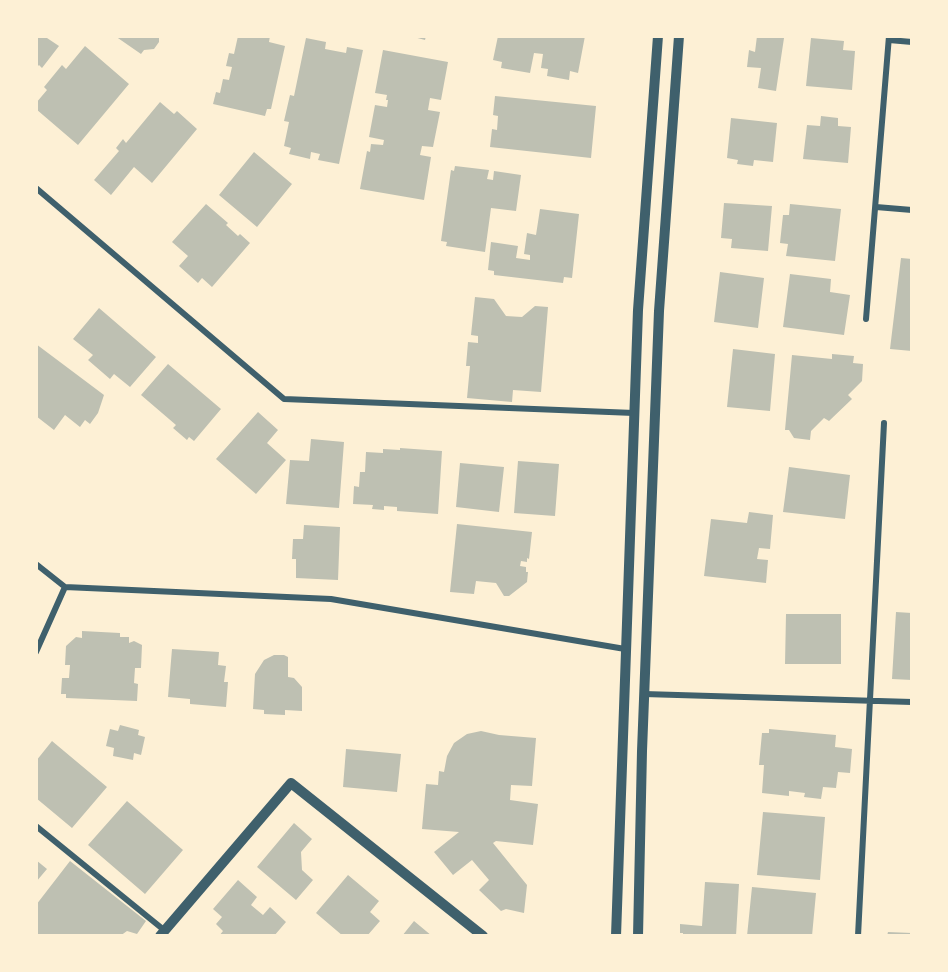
<!DOCTYPE html>
<style>
body{margin:0}
#map{position:relative;width:948px;height:972px;overflow:hidden;background:#fdf0d5;font-family:Jost,sans-serif}
canvas{display:block}
.frame{position:absolute;inset:0;border:38px solid #fdf0d5;pointer-events:none}
</style>
<div id="map">
<canvas width="948" height="972"></canvas>
<div class="frame"></div>
</div>
<script>
const g = document.querySelector('canvas').getContext('2d');
g.lineJoin = 'round';
function fill(path, color) { g.fillStyle = color; g.fill(path, 'evenodd'); }
const toPath = rows => new Path2D(rows.map(r => 'M' + r).join(''));
function stroke(path, color, width, dash) { g.strokeStyle = color; g.lineWidth = width; g.lineCap = dash ? 'butt' : 'round'; g.setLineDash(dash || []); g.stroke(path); }
fill(toPath([
 [36,36,49,36,47,38,59,46,42,68,39,65,36,68],
 [115,36,159,36,159,42,154,49,144,50,141,54],
 [238,36,270,36,269,42,285,46,271,109,267,109,265,116,213,104,216,92,220,93,223,79,229,80,232,67,226,66,229,53,234,54],
 [410,36,426,36,425,40],
 [498,36,585,36,578,73,570,71,569,80,547,76,548,69,541,68,543,54,534,53,530,73,501,68,502,62,493,60],
 [757,36,784,38,776,91,758,88,761,68,747,67,749,50,755,52],
 [306,38,326,42,325,49,346,53,347,47,363,50,339,164,318,160,320,154,311,152,310,159,289,154,291,148,284,146,289,122,284,121,290,95,294,96],
 [811,38,844,41,843,50,855,51,852,90,806,86],
 [85,46,129,84,78,145,36,109,36,103,47,90,44,87,62,65,66,69],
 [383,50,448,62,441,100,430,98,428,110,440,112,433,147,422,146,420,155,431,157,424,200,360,189,367,151,370,152,371,144,383,145,384,140,369,137,375,105,387,107,388,100,386,100,387,95,375,93],
 [495,96,596,106,591,158,490,147,492,129,497,130,498,116,493,115],
 [160,102,174,114,177,111,197,129,152,183,134,167,111,195,94,180,119,151,116,148,123,139,126,143],
 [821,116,838,118,838,126,851,127,848,163,803,159,807,125,820,126],
 [731,118,777,123,773,162,754,160,753,166,737,164,738,160,727,158],
 [254,152,292,184,257,227,219,195],
 [455,166,489,170,487,179,493,180,494,171,521,175,516,211,491,208,485,252,446,246,447,242,441,241,451,170,454,171],
 [724,203,772,206,768,251,731,248,732,239,721,238],
 [206,204,228,223,226,225,238,236,240,234,250,243,212,287,202,278,198,283,179,266,188,256,172,242],
 [790,204,841,209,835,261,786,256,788,244,780,243,783,215,789,215],
 [540,209,579,214,572,278,564,277,563,283,494,275,494,271,488,270,491,242,518,246,516,258,530,260,530,255,524,254,527,233,536,235],
 [901,258,912,259,912,351,890,349],
 [720,272,764,278,758,328,714,322],
 [790,274,831,279,830,292,850,295,844,335,783,327],
 [475,297,494,299,506,316,522,317,535,306,548,307,541,392,513,390,512,402,467,398,470,366,466,366,468,342,478,343,478,336,471,335],
 [99,308,156,357,130,387,114,374,110,379,88,360,93,355,73,339],
 [36,344,104,395,98,413,90,424,85,420,80,427,65,415,54,430,36,416],
 [733,349,775,354,770,411,727,407],
 [832,354,854,356,853,363,863,364,862,381,848,395,852,399,829,421,824,418,811,431,810,440,794,438,789,430,785,430,792,355,832,359],
 [168,364,221,409,194,441,189,437,187,440,173,428,176,425,141,395],
 [258,412,278,430,267,443,286,460,256,494,216,459],
 [311,439,344,442,339,508,286,504,290,460,309,461],
 [400,448,442,451,438,514,397,511,397,507,384,506,384,510,372,509,373,505,353,504,354,486,359,487,360,472,365,472,366,452,383,453,383,449,400,450],
 [518,461,559,464,555,516,514,513],
 [460,463,504,467,499,512,456,507],
 [789,467,850,475,845,519,783,512],
 [749,512,773,515,770,549,759,548,757,559,768,560,766,583,704,576,711,519,747,523],
 [457,524,532,532,529,559,527,558,527,562,521,561,520,566,526,567,526,572,528,572,527,582,509,596,504,596,496,583,476,581,474,594,450,592],
 [304,525,340,527,338,580,296,578,296,559,292,559,293,539,303,539],
 [896,612,912,613,912,680,892,679],
 [786,614,841,614,841,664,785,664],
 [82,631,120,633,120,637,129,637,129,643,134,641,142,645,141,668,135,668,134,683,138,684,137,701,66,698,66,694,61,694,62,678,69,678,70,665,65,665,66,646,76,637,82,638],
 [172,649,219,652,218,665,226,666,224,682,228,682,226,707,190,704,190,699,168,697],
 [274,655,284,655,288,657,288,677,294,678,302,687,302,711,285,710,285,715,264,714,264,710,253,709,255,674,264,660],
 [120,725,139,730,138,735,145,737,141,755,134,753,133,760,113,756,114,748,106,746,110,729,118,731],
 [769,729,836,735,835,747,852,749,850,773,838,772,836,788,823,787,821,799,804,797,805,793,789,791,789,796,762,793,764,765,759,765,762,733,769,733],
 [481,731,499,735,536,738,532,786,511,785,510,800,538,804,533,845,496,841,493,843,527,885,524,913,506,909,501,911,479,890,489,880,472,860,453,875,434,852,459,832,422,829,426,784,438,785,439,771,444,772,447,756,454,743,467,734],
 [52,741,107,787,72,828,36,798,36,761],
 [346,749,401,754,397,792,343,787],
 [127,801,183,850,145,894,88,845],
 [763,812,825,817,820,880,757,875],
 [294,823,312,839,301,852,302,870,313,880,296,900,257,867],
 [36,860,47,869,36,882],
 [70,861,146,921,137,934,127,931,120,936,36,936,36,905],
 [348,875,379,901,370,912,380,921,367,936,343,936,316,913],
 [238,880,257,897,251,905,263,915,270,907,286,922,274,936,219,936,223,931,216,924,222,917,213,909],
 [705,882,739,884,736,936,683,936,683,933,680,933,680,924,702,926],
 [752,887,816,893,812,936,747,936],
 [414,921,432,936,402,936],
 [888,932,912,933,912,936,887,936]
]), '#bec0b2');
stroke(toPath([
 [889,40,912,42],
 [36,188,284,399,634,413],
 [876,207,912,210],
 [866,319,889,36],
 [36,564,65,587,331,599,625,649],
 [36,652,65,587],
 [644,694,912,702],
 [36,826,164,930,163,933],
 [858,936,884,423]
]), '#3f606c', 6);
stroke(toPath([
 [160,936,291,783,483,936],
 [616,936,638,310,658,36],
 [638,936,642,751,659,311,679,36]
]), '#3f606c', 10);
</script>
